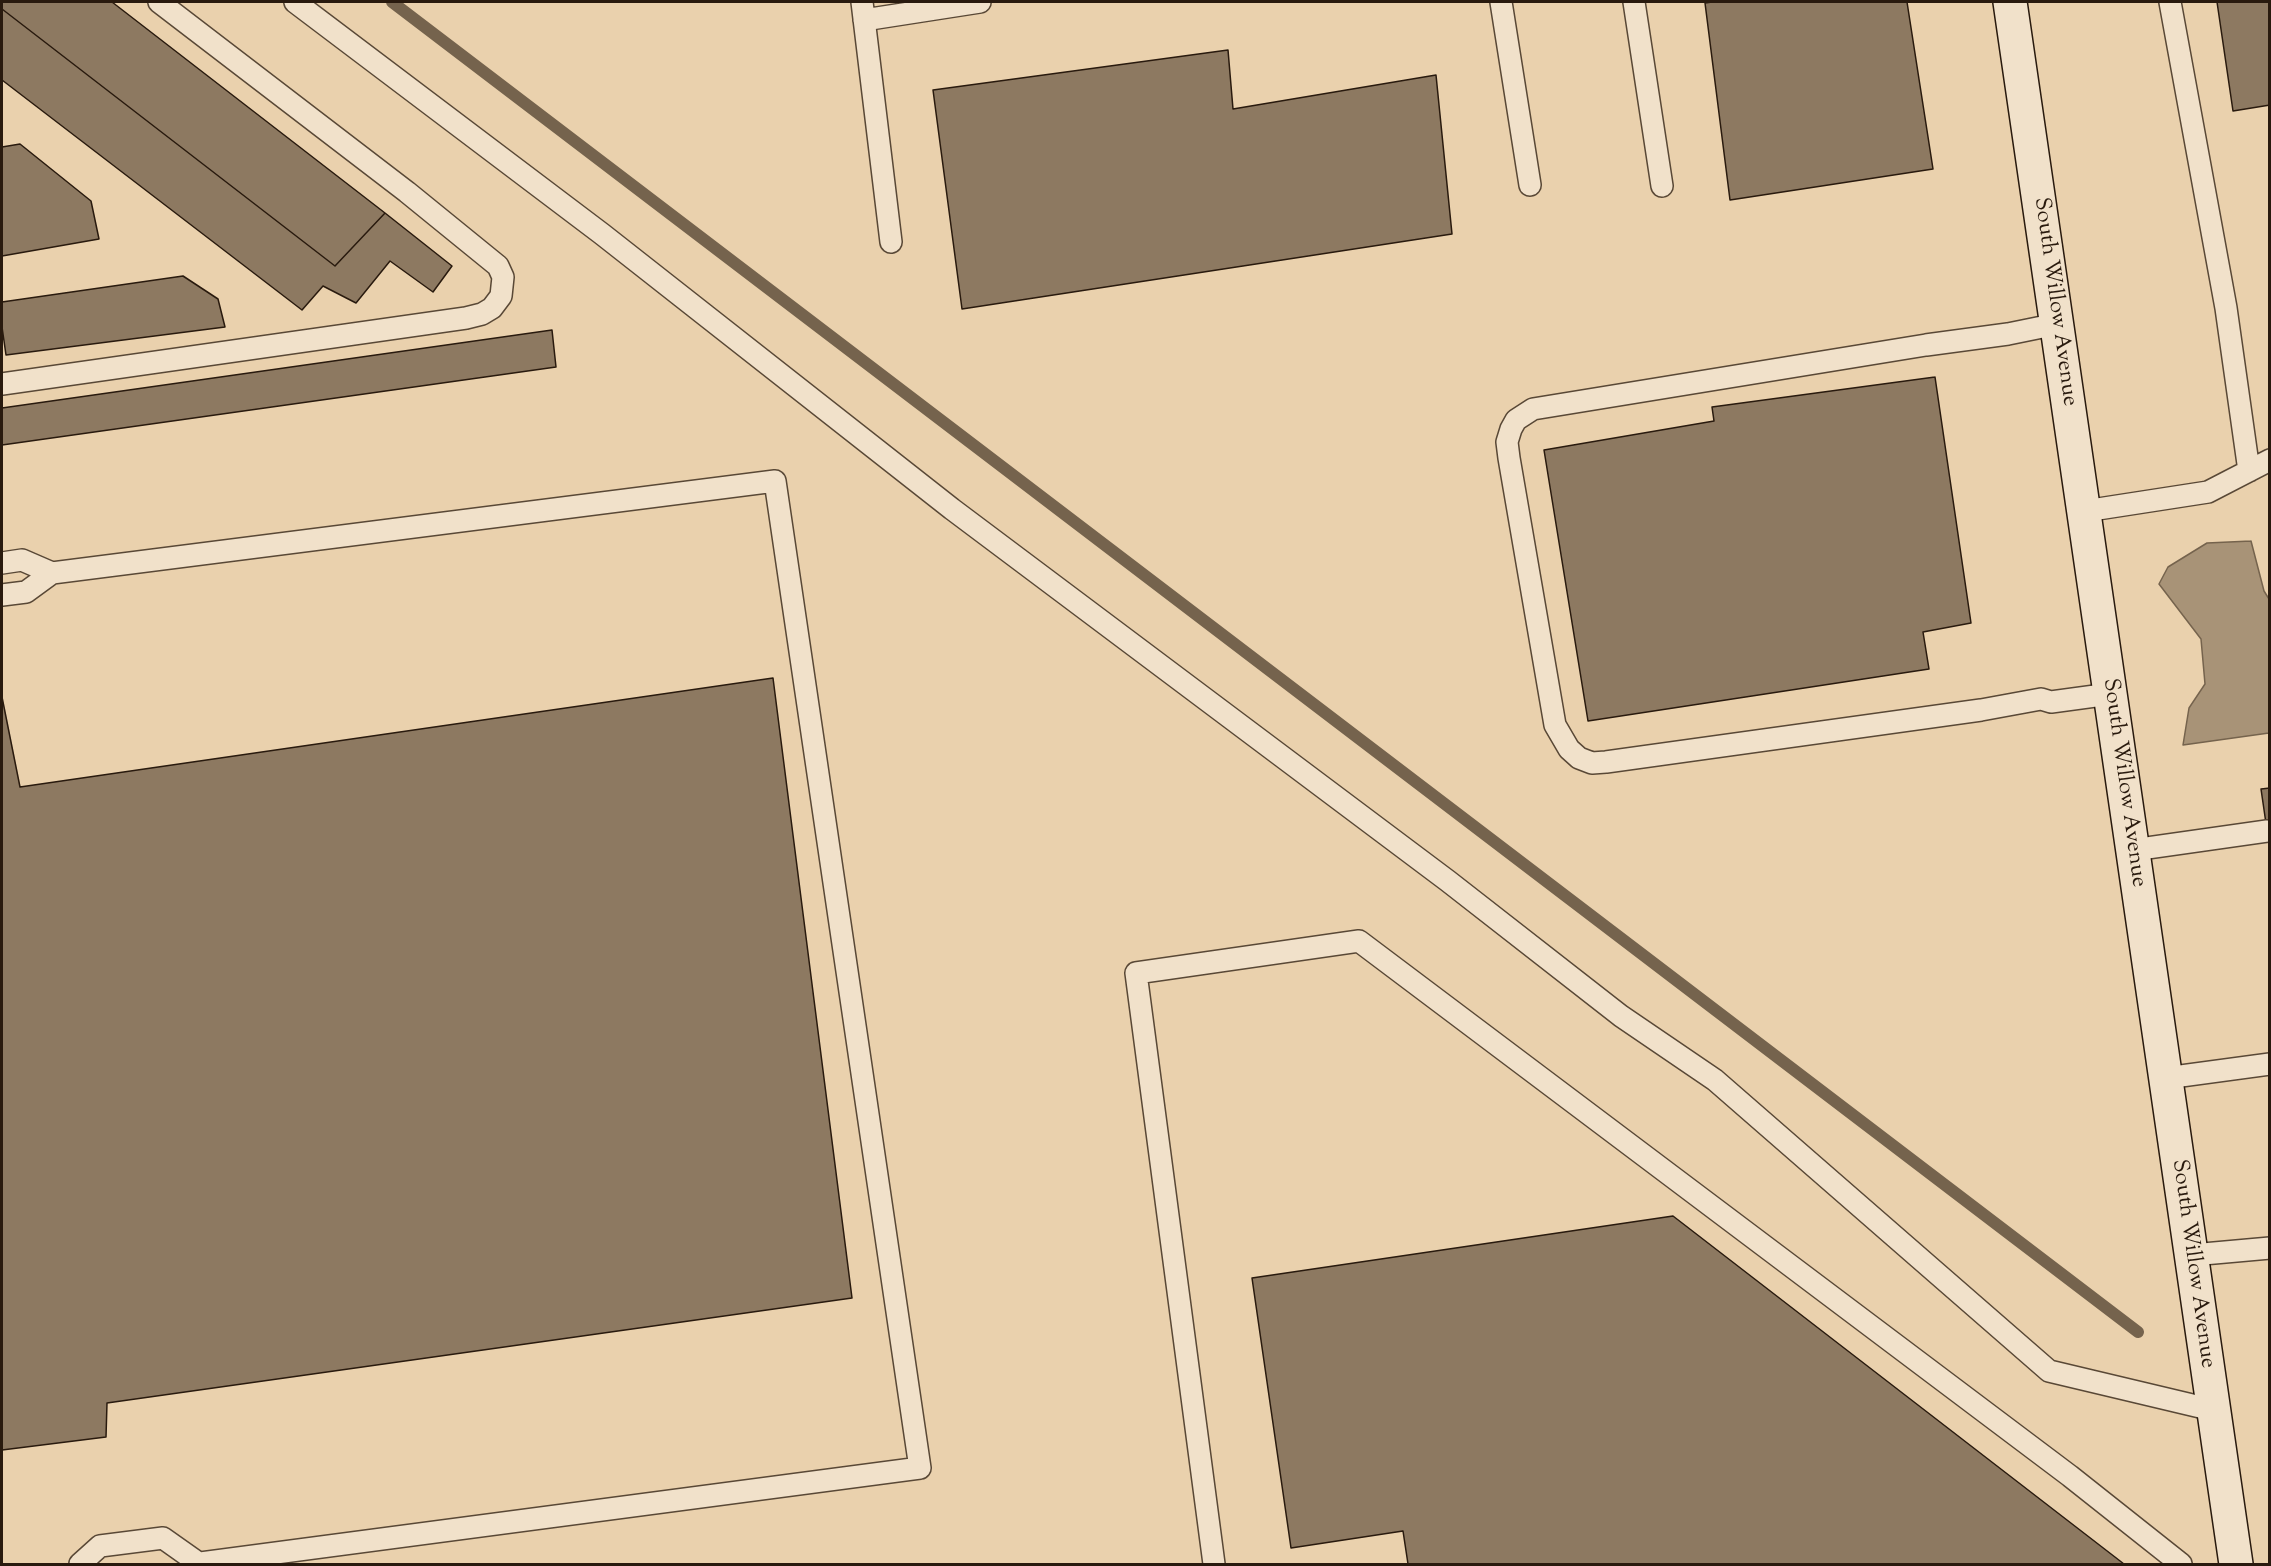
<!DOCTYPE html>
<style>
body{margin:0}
#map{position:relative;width:2271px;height:1566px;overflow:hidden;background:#ead1ad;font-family:"Sorts Mill Goudy",serif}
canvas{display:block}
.frame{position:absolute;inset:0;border:3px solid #291a0e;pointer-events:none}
</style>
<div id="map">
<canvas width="2271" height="1566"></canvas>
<div class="frame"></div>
</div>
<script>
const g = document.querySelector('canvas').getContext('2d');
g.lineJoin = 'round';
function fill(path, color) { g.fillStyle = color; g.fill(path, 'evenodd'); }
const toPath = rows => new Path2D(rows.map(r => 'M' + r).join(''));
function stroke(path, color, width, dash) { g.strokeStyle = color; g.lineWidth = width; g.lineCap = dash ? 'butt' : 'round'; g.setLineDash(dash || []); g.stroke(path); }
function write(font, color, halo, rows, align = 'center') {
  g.font = font + ' "Sorts Mill Goudy",serif'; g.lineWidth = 4.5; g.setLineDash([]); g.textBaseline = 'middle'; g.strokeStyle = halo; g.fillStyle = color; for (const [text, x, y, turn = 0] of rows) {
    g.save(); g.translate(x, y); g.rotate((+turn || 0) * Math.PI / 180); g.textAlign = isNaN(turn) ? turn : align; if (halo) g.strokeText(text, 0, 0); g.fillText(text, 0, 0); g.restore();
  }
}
const water = toPath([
 [2251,541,2264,591,2269,599,2269,733,2183,745,2189,708,2205,684,2201,639,2159,584,2168,567,2207,543,2251,541]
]);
fill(water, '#a89377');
stroke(water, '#75634d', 1.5);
stroke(toPath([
 [392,2,2138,1332]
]), '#75634d', 12);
const building = toPath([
 [2,2,112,2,385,213,335,266,2,9,2,2],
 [1712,2,1907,2,1933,169,1730,200,1705,3,1712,2],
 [2217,2,2270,2,2270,105,2233,111,2217,2],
 [2,9,335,266,385,213,452,266,433,292,390,261,356,303,323,286,302,310,2,80,2,9],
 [1228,50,1233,109,1436,75,1452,234,962,309,933,90,1228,50],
 [20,144,91,201,99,239,2,256,2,147,20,144],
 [183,276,218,299,225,327,6,355,2,327,2,302,183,276],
 [552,330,556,367,2,445,2,408,552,330],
 [1935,377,1971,623,1923,632,1929,669,1588,721,1544,450,1714,421,1712,407,1935,377],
 [773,678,852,1298,107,1403,106,1437,2,1450,2,697,20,787,773,678],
 [2270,788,2270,851,2261,789,2270,788],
 [1673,1216,2124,1564,1408,1564,1403,1531,1291,1548,1252,1278,1673,1216]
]);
fill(building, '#8d7961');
stroke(building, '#291a0e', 1.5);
const lane = toPath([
 [295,2,602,234,952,509,1448,881,1621,1016,1715,1080,2049,1371,2213,1410],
 [862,2,891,242],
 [1501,2,1530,185],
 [1634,2,1662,186],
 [2170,2,2226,308,2249,471],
 [864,20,980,2],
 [2057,324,2008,334,1926,345,1533,409,1516,420,1511,429,1507,442,1509,458,1555,725,1569,749,1579,758,1592,763,1606,762,1981,710,2041,699,2051,702,2110,694],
 [2,384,466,318,482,314,492,308,501,296,503,277,498,266,407,192,159,2],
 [2085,511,2208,492,2270,460],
 [2,563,22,560,52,573],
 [2,595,26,592,52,573,775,481,920,1468,193,1564],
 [2133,850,2267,831],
 [2166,1078,2270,1064],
 [2192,1255,2270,1248],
 [80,1564,100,1546,163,1538,197,1562],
 [1214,1564,1136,973,1359,941,2070,1476,2181,1564]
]);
const secondary = toPath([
 [2010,2,2236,1564]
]);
stroke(lane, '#594836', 24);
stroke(secondary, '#291a0e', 36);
stroke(lane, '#f1e1ca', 21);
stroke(secondary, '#f1e1ca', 33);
write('22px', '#291a0e', '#f1e1ca', [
 ["South Willow Avenue",2054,302,82],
 ["South Willow Avenue",2123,783,82],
 ["South Willow Avenue",2192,1264,82]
]);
</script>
